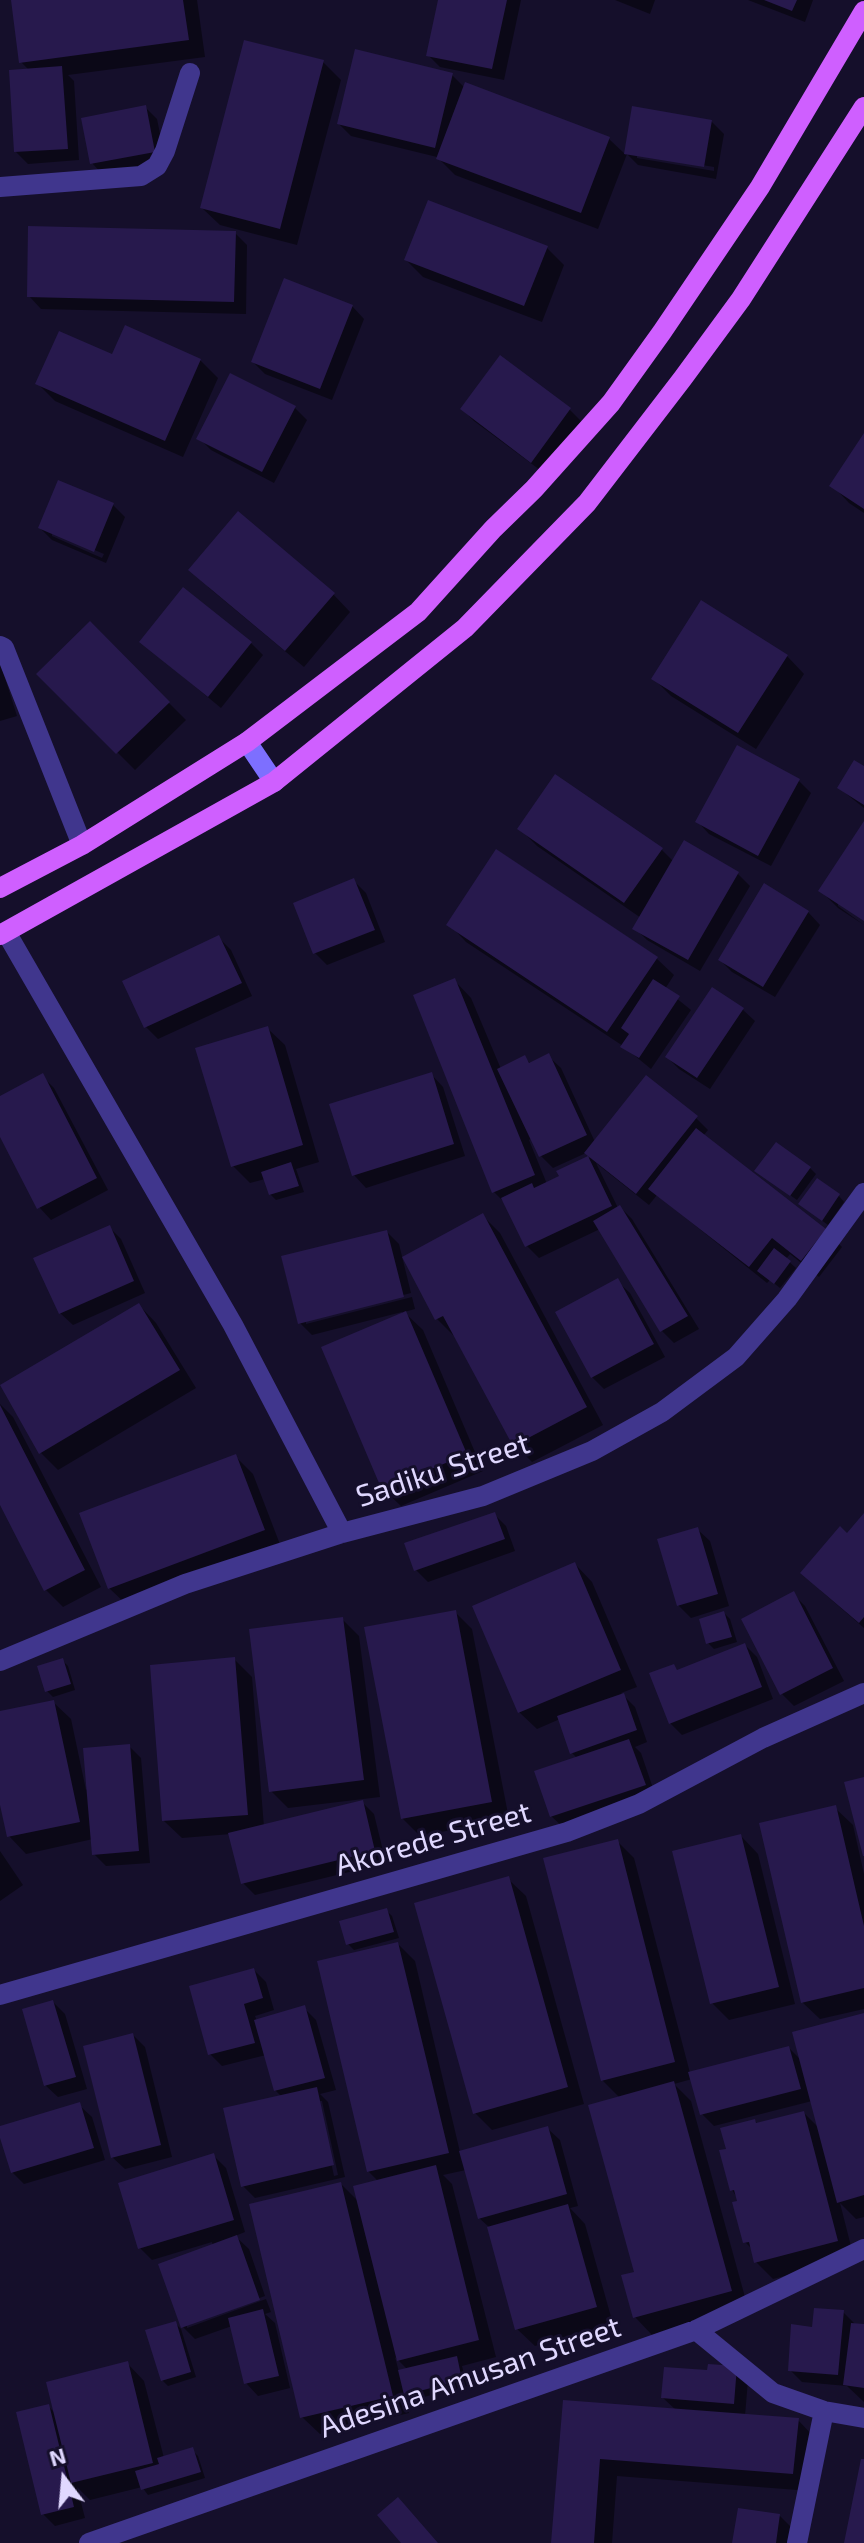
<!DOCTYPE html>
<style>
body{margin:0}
#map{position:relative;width:864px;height:2543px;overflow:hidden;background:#150f2b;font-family:"Exo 2",sans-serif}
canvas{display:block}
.north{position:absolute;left:24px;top:2439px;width:80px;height:80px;-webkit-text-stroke:6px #150f2b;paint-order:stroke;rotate:344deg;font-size:22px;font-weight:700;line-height:32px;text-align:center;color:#e0d8ff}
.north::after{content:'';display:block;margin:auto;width:28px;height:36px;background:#e0d8ff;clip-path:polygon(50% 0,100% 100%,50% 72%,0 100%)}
</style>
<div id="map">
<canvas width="864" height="2543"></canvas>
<div class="north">N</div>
</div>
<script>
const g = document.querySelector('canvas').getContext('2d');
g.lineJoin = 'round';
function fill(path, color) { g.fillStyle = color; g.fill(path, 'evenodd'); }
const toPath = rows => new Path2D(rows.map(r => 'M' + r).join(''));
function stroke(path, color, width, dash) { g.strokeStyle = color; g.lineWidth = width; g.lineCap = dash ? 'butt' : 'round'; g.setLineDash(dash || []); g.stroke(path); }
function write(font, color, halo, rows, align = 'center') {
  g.font = font + ' "Exo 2",sans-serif'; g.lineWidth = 6; g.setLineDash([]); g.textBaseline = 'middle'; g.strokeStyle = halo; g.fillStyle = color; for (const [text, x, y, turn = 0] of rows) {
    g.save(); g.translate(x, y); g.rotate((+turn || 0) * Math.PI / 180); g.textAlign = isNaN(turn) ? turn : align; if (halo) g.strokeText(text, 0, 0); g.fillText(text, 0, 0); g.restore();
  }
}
fill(toPath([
 [13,0,197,0,205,57,68,75,74,81,79,160,28,164,16,152,30,71,21,62],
 [440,0,521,0,504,80,440,67,428,55],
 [615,0,655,0,650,14],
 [748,0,813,0,805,22],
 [323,62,341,80,297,245,220,225,202,208],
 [452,75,465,88,609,139,626,155,634,108,711,121,724,134,716,179,638,165,627,154,598,229,455,175,437,157,351,136,339,124],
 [637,154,714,167,714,171,637,158],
 [145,107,157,119,166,163,104,176,92,163],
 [235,233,247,245,246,314,41,309,29,296],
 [547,248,564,265,542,322,423,277,406,260],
 [352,306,364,319,332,400,265,374,253,362],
 [113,357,200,360,218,378,183,457,55,401,38,384],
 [500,358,570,410,582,422,544,473,474,421,462,409],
 [294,407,307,420,274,483,211,450,199,438],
 [864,437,864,513,849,503,832,485],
 [59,482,113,505,125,517,106,563,52,540,40,528],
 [52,532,104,554,102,558,52,536],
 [208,587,333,594,350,612,304,667],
 [90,624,186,720,135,770,39,674],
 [141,642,251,643,263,655,221,708],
 [787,656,804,674,756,749,671,696,653,678],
 [0,662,17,716,0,721],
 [864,768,864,808,839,788],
 [799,781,811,793,771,866,709,834,697,821],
 [864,825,864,918,838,902,838,906,864,925,838,908,821,891],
 [519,828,661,849,674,862,685,843,738,874,750,886,700,971,647,940,635,928,641,918,537,846],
 [354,881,366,893,385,942,327,965,315,953],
 [808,912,820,925,775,997,732,972,720,960],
 [449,924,656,958,674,975,665,989,691,1010,651,1069,623,1046,466,942],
 [219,938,231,950,252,996,158,1039,146,1027],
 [454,980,471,998,501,1069,525,1058,531,1064,548,1056,561,1068,595,1142,696,1118,708,1130,703,1136,825,1230,842,1247,819,1277,790,1254,786,1259,796,1268,780,1288,770,1280,767,1283,657,1195,649,1205,596,1163,618,1208,620,1207,632,1219,699,1329,674,1343,662,1331,600,1229,539,1258,527,1246,506,1204,494,1192],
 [532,1138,541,1156,553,1168,586,1153,591,1157,559,1172,562,1177,547,1184,529,1140],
 [742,1009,755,1021,710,1089,679,1069,667,1057],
 [267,1028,285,1045,319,1162,296,1169,304,1192,276,1200,270,1194,265,1179,250,1183,233,1166],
 [431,1074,443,1087,465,1156,366,1188,354,1175],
 [42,1076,54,1088,108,1190,51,1220,39,1207,0,1132,0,1098],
 [810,1168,816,1174,797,1200,763,1176],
 [839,1196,844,1202,828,1225,800,1204],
 [483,1216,500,1233,603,1425,532,1462,515,1445,454,1336,437,1319],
 [109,1227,121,1239,145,1293,73,1325,60,1313],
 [387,1232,399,1244,411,1293,306,1320,306,1324,412,1297,415,1309,404,1312,423,1330,483,1471,401,1506,383,1489,402,1312,312,1335,300,1323],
 [617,1281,630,1293,665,1357,604,1389,592,1377],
 [139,1305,156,1323,196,1388,58,1470,40,1452],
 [0,1404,13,1417,101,1587,63,1607,46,1590,0,1500],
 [236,1457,253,1474,281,1547,127,1605,109,1588],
 [494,1514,506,1526,515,1551,428,1582,416,1570],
 [864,1516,864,1628,820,1590,847,1535],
 [697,1529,710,1541,729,1606,691,1618,678,1605],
 [575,1564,592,1582,637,1687,621,1693,635,1707,647,1742,635,1747,641,1753,656,1797,564,1828,551,1816,578,1759,572,1753,560,1719,537,1729,519,1712],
 [793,1594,805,1606,844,1681,794,1706,782,1694],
 [455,1612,472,1629,509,1819,420,1836,402,1818],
 [724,1613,730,1619,737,1642,714,1649,708,1643],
 [342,1619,359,1636,380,1797,288,1808,271,1791],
 [745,1645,757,1657,773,1699,682,1735,670,1723,673,1666,679,1672],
 [234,1659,252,1677,264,1827,362,1802,374,1814,386,1863,255,1895,243,1883,231,1834,182,1838,164,1821],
 [62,1660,68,1666,75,1690,53,1697,47,1691],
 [53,1702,71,1719,86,1790,129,1746,141,1758,150,1863,106,1866,94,1854,93,1839,26,1854,9,1836,0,1796,0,1713],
 [835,1808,853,1825,864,1874,864,2009,820,2019,802,2002],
 [741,1836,758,1854,795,2004,729,2020,712,2003],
 [617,1841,634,1858,690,2073,789,2048,802,2061,864,2015,864,2217,856,2219,840,2203,854,2258,773,2279,756,2262,753,2250,745,2242,740,2202,732,2190,728,2150,755,2121,758,2124,804,2113,819,2128,812,2101,714,2126,702,2114,692,2079,674,2084,691,2101,748,2308,652,2335,635,2317,636,2273,620,2098,602,2080],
 [0,1851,23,1885,0,1901],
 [508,1879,526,1896,584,2104,492,2130,475,2113],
 [386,1910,392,1916,399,1938,354,1950,348,1944],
 [398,1944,415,1961,460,2152,547,2128,560,2140,578,2206,570,2208,585,2224,613,2324,535,2346,517,2329,489,2227,479,2218,466,2170,443,2175,452,2184,496,2357,462,2366,467,2386,412,2400,404,2392,409,2413,320,2434,302,2417,341,2184,359,2202,378,2181,368,2171],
 [395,2357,408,2370,399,2372],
 [254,1970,266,1982,274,2010,255,2016,257,2021,304,2008,316,2020,336,2090,320,2094,328,2102,345,2177,255,2198,243,2186,282,2097,275,2090,266,2055,222,2066,210,2054],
 [318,2101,322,2101,338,2175,334,2176],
 [53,2002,65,2014,87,2089,58,2097,45,2085],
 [133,2035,145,2047,172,2157,125,2169,112,2157],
 [79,2105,92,2117,105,2160,24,2184,12,2172,0,2128],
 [214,2156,226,2168,245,2232,235,2236,249,2249,265,2296,187,2324,187,2328,266,2299,271,2312,265,2314,275,2323,290,2388,258,2396,246,2383,232,2326,195,2339,183,2327,213,2246,212,2242,152,2260,140,2248],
 [843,2312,856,2325,864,2326,864,2402,847,2386,802,2382,790,2370,814,2329],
 [175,2323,181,2329,196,2377,168,2386,162,2380],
 [127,2363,144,2381,164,2458,192,2450,198,2456,205,2478,148,2495,142,2487,90,2500,77,2487,85,2518,55,2526,43,2514,48,2406,56,2414],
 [710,2366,748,2380,745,2416,798,2420,815,2438,810,2491,617,2476,612,2543,553,2543,565,2402,677,2411,663,2398,709,2372],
 [780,2516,792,2528,790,2543,734,2543]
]), '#0007');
fill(toPath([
 [11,0,183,0,189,40,19,63],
 [438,0,507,0,492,69,426,56],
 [764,0,797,0,792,11],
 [244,40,324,60,280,229,200,208],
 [355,49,453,73,435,148,337,124],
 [62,66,68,149,14,152,9,70],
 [465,82,610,137,581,213,436,159],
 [146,105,155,152,90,164,81,118],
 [632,106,712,120,704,167,624,154],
 [428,200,548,246,524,306,404,260],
 [28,226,236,231,234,302,27,297],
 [284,278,353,305,320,389,251,362],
 [125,325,201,359,165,441,35,384,59,331,112,354],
 [500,355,571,408,531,463,460,409],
 [230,373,296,406,262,472,196,439],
 [864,433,864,509,829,486],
 [58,480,114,503,94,552,38,528],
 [238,511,335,593,285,651,188,570],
 [183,587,252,642,208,697,139,642],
 [701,600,788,655,738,733,651,679],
 [90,621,170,702,116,754,36,674],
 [737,745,800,779,758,856,695,822],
 [854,760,864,766,864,805,837,788],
 [555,774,663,848,624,903,517,829],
 [864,821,864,921,818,891],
 [684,840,739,872,688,960,632,929],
 [496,849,658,957,607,1032,446,925],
 [354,878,375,930,313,954,293,903],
 [764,883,809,911,763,987,718,960],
 [219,935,242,983,144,1028,122,981],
 [455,978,535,1175,492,1193,413,995],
 [653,979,680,996,639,1058,620,1047,629,1034,621,1028],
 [712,987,744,1008,697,1078,665,1057],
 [268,1026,303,1145,231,1167,195,1048],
 [549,1053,587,1135,539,1157,497,1069,525,1055,529,1063],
 [432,1072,454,1144,352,1176,329,1104],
 [43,1073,97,1178,37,1209,0,1137,0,1096],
 [646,1075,698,1116,636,1194,588,1156,612,1206,525,1247,501,1198,532,1183,534,1188,559,1176,556,1171,588,1156,584,1153],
 [696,1128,826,1229,801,1261,772,1238,749,1267,648,1189],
 [776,1142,811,1167,790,1196,754,1171],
 [291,1162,299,1186,269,1195,261,1172],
 [817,1178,840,1194,822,1221,798,1204],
 [620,1205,688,1316,660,1332,593,1221],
 [483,1213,587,1407,513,1446,443,1316,435,1320,402,1257],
 [110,1225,134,1281,59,1314,33,1258],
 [387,1230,404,1297,298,1324,281,1256],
 [774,1248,791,1261,774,1284,757,1271],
 [618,1278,654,1344,591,1378,555,1312],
 [139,1303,180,1370,39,1454,0,1385],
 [406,1311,467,1454,382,1490,321,1347],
 [0,1405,85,1570,44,1591,0,1505],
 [236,1454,265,1530,108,1589,79,1513],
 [495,1512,505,1539,414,1571,404,1543],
 [864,1513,864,1617,859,1623,800,1573,840,1526,847,1533],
 [698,1527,718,1594,677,1606,657,1539],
 [575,1562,621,1670,518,1713,472,1606],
 [794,1591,833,1668,780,1695,741,1619],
 [456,1610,492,1802,401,1819,364,1627],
 [724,1611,732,1637,706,1644,699,1619],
 [343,1617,364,1780,269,1792,249,1629],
 [745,1643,762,1687,669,1724,649,1673,674,1664,677,1670],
 [235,1657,248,1815,162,1821,150,1665],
 [63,1658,71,1684,45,1692,37,1666],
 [624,1693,637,1730,570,1754,557,1716],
 [54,1700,80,1822,7,1837,0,1805,0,1711],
 [629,1739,646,1785,550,1817,534,1771],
 [130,1744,139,1851,92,1855,83,1748],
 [864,1777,864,1856,863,1856,844,1782],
 [363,1800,375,1851,241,1884,228,1833],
 [836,1805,864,1926,864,1988,801,2003,759,1823],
 [741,1834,779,1987,710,2004,672,1851],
 [618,1839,675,2062,601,2081,543,1858],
 [509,1876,568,2087,473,2114,414,1903],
 [387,1908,394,1932,346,1945,339,1921],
 [398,1942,449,2153,367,2172,317,1961],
 [254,1968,263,1998,244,2004,255,2043,208,2055,189,1986],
 [53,2000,76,2077,44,2086,22,2009],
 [305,2005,325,2078,274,2091,254,2020],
 [864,2013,864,2195,837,2203,792,2032],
 [133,2033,161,2145,111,2158,83,2046],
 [789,2046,801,2089,700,2115,688,2072],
 [674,2081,732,2291,633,2318,621,2275,634,2272,588,2105],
 [317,2087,334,2165,241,2187,223,2108],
 [80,2102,94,2148,11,2173,0,2138,0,2126],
 [804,2111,838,2241,754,2263,749,2242,743,2243,732,2202,737,2201,734,2190,730,2191,719,2150,726,2149,720,2128,755,2119,756,2123],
 [548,2126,567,2194,478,2219,459,2151],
 [214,2153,234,2220,138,2249,118,2183],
 [436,2165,479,2340,397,2361,353,2186],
 [341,2182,393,2396,300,2418,249,2204],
 [568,2204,597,2307,515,2330,487,2227],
 [237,2235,260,2300,181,2328,158,2264],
 [814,2308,844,2310,838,2375,788,2371,791,2324,812,2327],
 [263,2309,279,2376,244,2384,228,2318],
 [176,2321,191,2372,161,2381,145,2330],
 [851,2323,864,2324,864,2388,843,2385],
 [457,2356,462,2380,404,2395,398,2370],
 [128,2361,153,2463,71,2483,46,2382],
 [708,2364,737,2366,734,2404,661,2398,664,2367,707,2370],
 [563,2400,799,2418,793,2474,600,2459,594,2543,551,2543],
 [49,2404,74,2507,41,2515,16,2412],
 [193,2447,201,2472,141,2490,135,2471,159,2464,157,2458],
 [861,2459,864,2459,864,2543,844,2543],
 [398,2497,438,2543,401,2543,377,2515],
 [738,2508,780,2514,776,2543,732,2543]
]), '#27194d');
stroke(toPath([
 [0,646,4,648,82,845]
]), '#40368d', 20);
stroke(toPath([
 [0,187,141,176,157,166,165,151,190,73],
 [6,932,233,1325,342,1533],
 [0,1661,185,1584,342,1533,483,1496,592,1451,662,1412,736,1357,787,1299,864,1193],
 [0,1995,567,1832,639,1804,763,1738,864,1693],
 [696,2330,773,2393,824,2411,864,2418],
 [89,2543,696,2330,864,2249],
 [797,2543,824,2411]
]), '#40368d', 20);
stroke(toPath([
 [247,742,274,782]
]), '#7d6fff', 20);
stroke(toPath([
 [0,888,82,845,247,742,418,612,493,529,534,489,611,403,662,332,760,187,864,11],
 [0,935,274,782,465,628,587,503,683,378,741,299,864,107]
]), '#cf5fff', 20);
write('30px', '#e0d8ff', '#150f2b', [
 ["Sadiku Street",443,1470,-18],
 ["Akorede Street",433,1839,-16],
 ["Adesina Amusan Street",470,2377,-19]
]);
</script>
